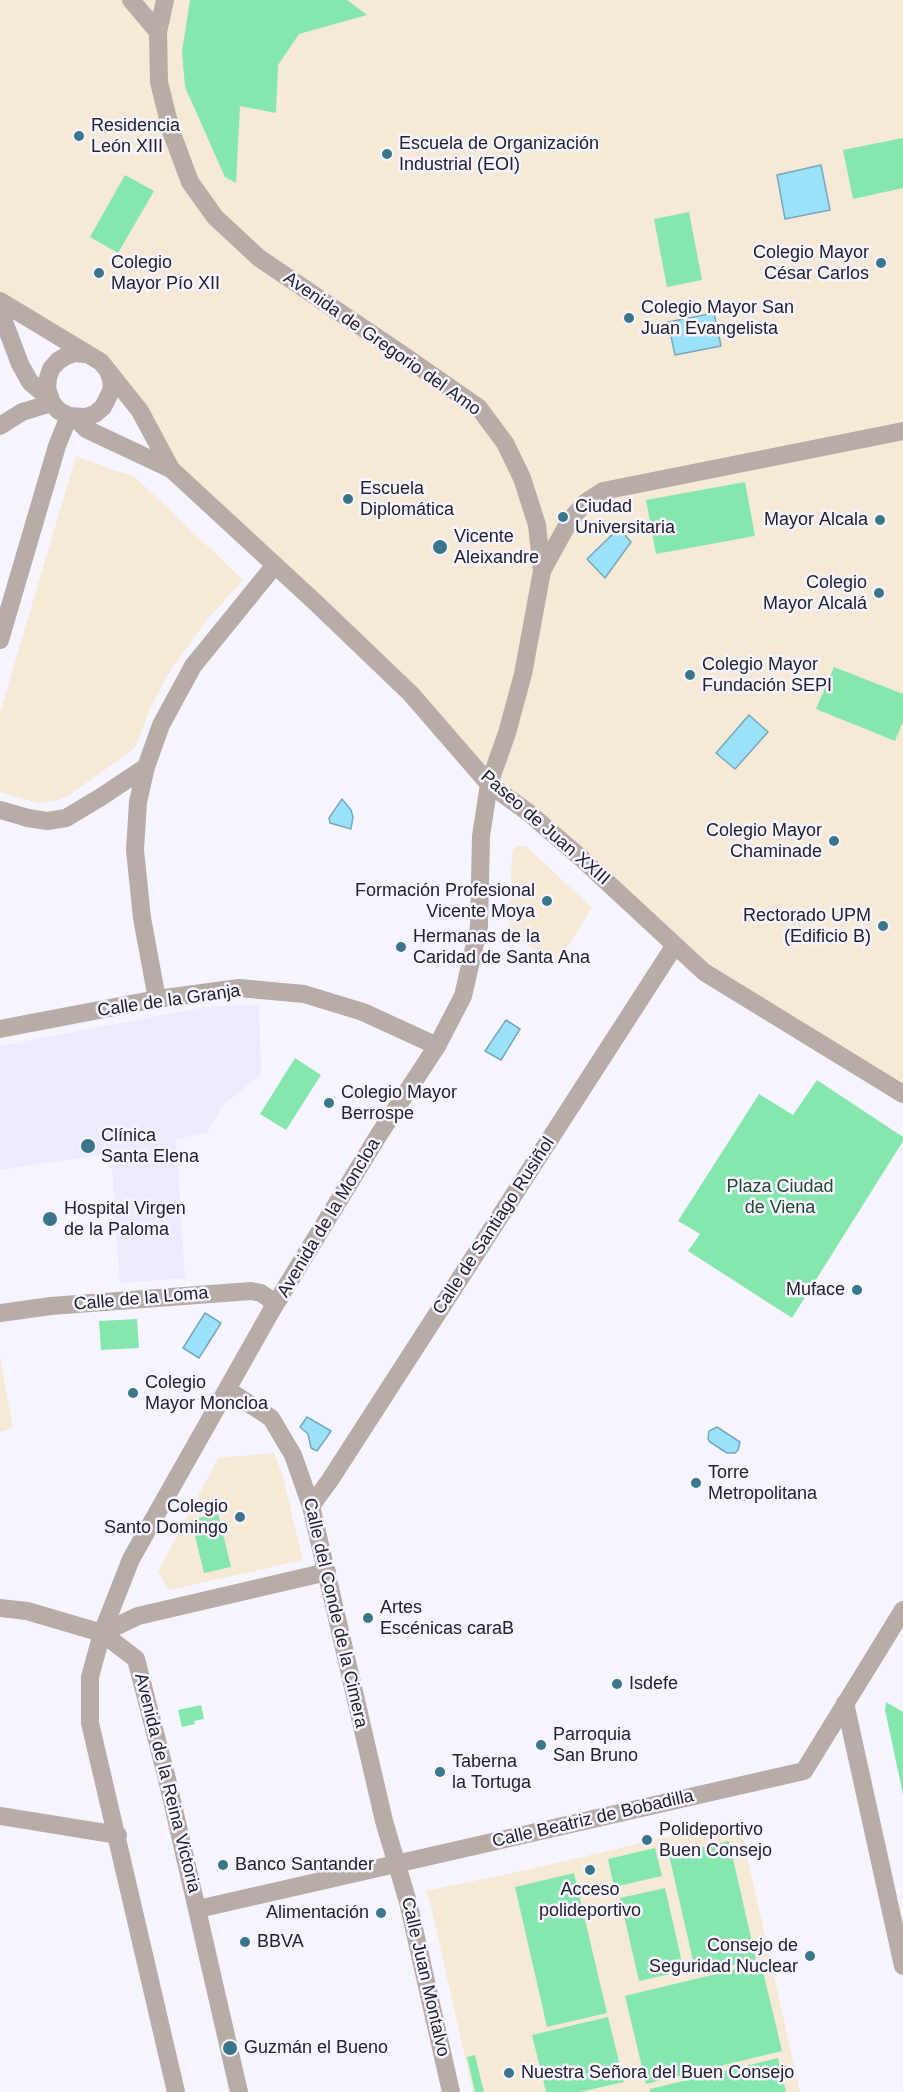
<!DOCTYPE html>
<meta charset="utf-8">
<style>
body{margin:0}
canvas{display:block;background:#f5f4ff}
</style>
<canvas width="903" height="2092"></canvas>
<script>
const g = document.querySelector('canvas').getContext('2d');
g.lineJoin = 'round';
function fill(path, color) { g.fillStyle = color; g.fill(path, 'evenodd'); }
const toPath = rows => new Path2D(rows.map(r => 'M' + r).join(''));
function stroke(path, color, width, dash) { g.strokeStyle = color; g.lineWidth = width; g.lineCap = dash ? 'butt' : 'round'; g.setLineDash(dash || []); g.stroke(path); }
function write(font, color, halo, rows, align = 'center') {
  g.font = font + ' Arial,sans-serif'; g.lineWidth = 5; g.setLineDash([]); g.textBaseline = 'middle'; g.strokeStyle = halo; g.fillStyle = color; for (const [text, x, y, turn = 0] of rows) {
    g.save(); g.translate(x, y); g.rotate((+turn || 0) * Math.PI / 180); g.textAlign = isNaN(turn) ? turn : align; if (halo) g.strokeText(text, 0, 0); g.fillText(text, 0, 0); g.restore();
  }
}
fill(toPath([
 [238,1005,259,1005,261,1074,222,1106,207,1133,176,1139,185,1278,120,1283,111,1153,0,1170,0,1046,205,1007]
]), '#eceaff');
fill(toPath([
 [0,0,903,0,903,1094,704,972,441,727,171,469,101,362,0,301],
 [76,456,113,470,134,476,243,580,206,621,169,672,150,709,135,748,68,796,59,800,39,803,0,792,0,713],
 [518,846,526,846,592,908,556,965,509,932,512,856,513,849],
 [0,1357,13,1428,0,1432],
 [274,1453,282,1474,303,1560,169,1590,158,1572,218,1458],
 [739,1820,800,2092,473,2092,429,1898,425,1891,527,1870]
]), '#f6ead6');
fill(toPath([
 [190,0,347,0,367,15,299,34,278,65,276,113,240,106,236,183,225,177,185,87,182,52],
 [903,138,903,188,853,199,843,150],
 [125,175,154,191,118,253,90,237],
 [689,212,702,280,667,287,654,219],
 [745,482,755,536,656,554,646,500],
 [834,667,903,694,903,721,895,741,816,709],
 [295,1058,321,1075,286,1130,260,1114],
 [817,1080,903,1137,903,1141,792,1318,688,1251,700,1234,678,1221,759,1094,793,1115],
 [137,1319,139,1348,101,1350,99,1321],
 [218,1513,231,1567,204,1573,191,1520],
 [886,1702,903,1712,903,1794,885,1710],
 [201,1705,204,1719,194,1721,195,1724,182,1727,178,1710],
 [729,1841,756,1960,696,1974,669,1855],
 [655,1848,662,1876,614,1887,608,1859],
 [574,1873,607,2013,547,2027,515,1887],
 [665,1888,684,1971,639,1981,620,1898],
 [761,1963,782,2051,646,2084,625,1996],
 [608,2017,624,2082,580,2092,546,2092,532,2035],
 [475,2055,484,2092,475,2092,467,2057],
 [778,2058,786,2092,650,2092,650,2089]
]), '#85e7ad');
const water = toPath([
 [821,165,830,210,785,219,777,175,821,165],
 [714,313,721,346,675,355,668,322,714,313],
 [619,528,631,542,605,578,587,559,619,528],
 [749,715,768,732,735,769,716,753,749,715],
 [342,799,351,810,353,817,351,829,330,823,329,818,342,799],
 [506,1020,520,1029,501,1060,485,1051,506,1020],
 [205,1313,221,1323,199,1358,183,1348,205,1313],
 [307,1417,331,1431,317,1451,311,1448,308,1434,300,1427,307,1417],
 [717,1427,740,1442,738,1450,735,1453,727,1453,710,1442,708,1439,709,1431,717,1427]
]);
fill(water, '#9be1f9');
stroke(water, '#77a8bc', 1.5);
stroke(toPath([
 [131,0,158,32],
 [0,301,101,362,140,411,171,469],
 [0,311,20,364,30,382,49,398],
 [85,354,75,353,66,356,58,361,51,369,48,378,47,388,52,403,59,411,69,416,85,417,95,414,103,407,112,389,111,379,108,371],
 [75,418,86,429,171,469,316,603,411,694,489,784,529,813,581,858,704,972,903,1094],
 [0,426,22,412,52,403],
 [542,571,570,520,586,502,603,491,903,431],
 [0,640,57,446,69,416],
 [0,810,28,818,47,821,66,818,101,797,146,767],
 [157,999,142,918,135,850,138,802,146,767,161,725,193,666,275,565],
 [0,1029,157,999,239,988,304,994,363,1012,437,1046],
 [0,1313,51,1306,251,1291,261,1293,271,1300,273,1308],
 [228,1390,271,1418,293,1455,311,1506,384,1821,408,1902,451,2092],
 [311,1506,330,1480,675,945],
 [0,1608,27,1611,102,1633,138,1616,327,1572],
 [845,1703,903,1966],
 [0,1816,118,1835],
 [198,1909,804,1771,903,1610]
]), '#b8aca6', 18);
stroke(toPath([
 [165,0,158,32,159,82,171,131,190,182,215,217,259,258,400,353,479,408,505,443,522,478,537,525,542,571,523,674,507,733,489,784,481,836,479,926,463,996,437,1046,380,1133,273,1308,131,1559,102,1633,90,1677,90,1723,176,2092],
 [102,1633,136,1659,167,1779,239,2092]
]), '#b8aca6', 18);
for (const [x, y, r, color] of [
 [79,136,6,"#39768c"],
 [387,154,6,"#39768c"],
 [881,263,6,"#39768c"],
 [99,273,6,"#39768c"],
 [629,318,6,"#39768c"],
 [348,499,6,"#39768c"],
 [563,517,6,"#39768c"],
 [880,520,6,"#39768c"],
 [440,547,8,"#39768c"],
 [879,593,6,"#39768c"],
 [690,675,6,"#39768c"],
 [834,841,6,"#39768c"],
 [547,901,6,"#39768c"],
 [883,926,6,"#39768c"],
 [401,947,6,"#39768c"],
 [329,1103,6,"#39768c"],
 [88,1146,8,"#39768c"],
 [50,1219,8,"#39768c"],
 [857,1290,6,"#39768c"],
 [133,1393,6,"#39768c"],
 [696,1483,6,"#39768c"],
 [240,1517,6,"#39768c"],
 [368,1618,6,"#39768c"],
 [617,1684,6,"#39768c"],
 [541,1745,6,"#39768c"],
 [440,1772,6,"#39768c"],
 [647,1840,6,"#39768c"],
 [223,1865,6,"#39768c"],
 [590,1870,6,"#39768c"],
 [381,1913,6,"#39768c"],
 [245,1942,6,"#39768c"],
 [810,1956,6,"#39768c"],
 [230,2048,8,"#39768c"],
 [509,2073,6,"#39768c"]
]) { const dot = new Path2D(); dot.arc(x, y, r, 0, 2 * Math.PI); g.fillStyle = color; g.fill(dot); stroke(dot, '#f5f4ff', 2); }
write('18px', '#24232d', '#f5f4ff', [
 ["Residencia",91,126],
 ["León XIII",91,147],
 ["Escuela de Organización",399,144],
 ["Industrial (EOI)",399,165],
 ["Colegio Mayor",869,253,"right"],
 ["César Carlos",869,274,"right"],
 ["Colegio",111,263],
 ["Mayor Pío XII",111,284],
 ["Colegio Mayor San",641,308],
 ["Juan Evangelista",641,329],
 ["Escuela",360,489],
 ["Diplomática",360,510],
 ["Ciudad",575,507],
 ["Universitaria",575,528],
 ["Mayor Alcala",868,520,"right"],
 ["Vicente",454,537],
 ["Aleixandre",454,558],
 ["Colegio",867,583,"right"],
 ["Mayor Alcalá",867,604,"right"],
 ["Colegio Mayor",702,665],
 ["Fundación SEPI",702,686],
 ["Colegio Mayor",822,831,"right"],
 ["Chaminade",822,852,"right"],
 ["Formación Profesional",535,891,"right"],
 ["Vicente Moya",535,912,"right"],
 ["Rectorado UPM",871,916,"right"],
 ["(Edificio B)",871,937,"right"],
 ["Hermanas de la",413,937],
 ["Caridad de Santa Ana",413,958],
 ["Colegio Mayor",341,1093],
 ["Berrospe",341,1114],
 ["Clínica",101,1136],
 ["Santa Elena",101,1157],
 ["Hospital Virgen",64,1209],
 ["de la Paloma",64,1230],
 ["Muface",845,1290,"right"],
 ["Colegio",145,1383],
 ["Mayor Moncloa",145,1404],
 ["Torre",708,1473],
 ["Metropolitana",708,1494],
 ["Colegio",228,1507,"right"],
 ["Santo Domingo",228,1528,"right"],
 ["Artes",380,1608],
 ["Escénicas caraB",380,1629],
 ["Isdefe",629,1684],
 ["Parroquia",553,1735],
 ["San Bruno",553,1756],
 ["Taberna",452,1762],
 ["la Tortuga",452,1783],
 ["Polideportivo",659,1830],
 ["Buen Consejo",659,1851],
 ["Banco Santander",235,1865],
 ["Acceso",590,1890,"center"],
 ["polideportivo",590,1911,"center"],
 ["Alimentación",369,1913,"right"],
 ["BBVA",257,1942],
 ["Consejo de",798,1946,"right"],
 ["Seguridad Nuclear",798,1967,"right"],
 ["Guzmán el Bueno",244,2048],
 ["Nuestra Señora del Buen Consejo",521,2073]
], 'left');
write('18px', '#24232d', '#f5f4ff', [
 ["Avenida de Gregorio del Amo",382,344,35],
 ["Paseo de Juan XXIII",545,828,41],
 ["Calle de la Granja",169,1001,-8],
 ["Avenida de la Moncloa",329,1218,-59],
 ["Calle de Santiago Rusiñol",494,1226,-57],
 ["Calle de la Loma",141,1299,-5],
 ["Calle del Conde de la Cimera",335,1613,77],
 ["Avenida de la Reina Victoria",167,1783,76],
 ["Calle Beatriz de Bobadilla",593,1819,-13],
 ["Calle Juan Montalvo",425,1977,77]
]);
write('18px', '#204a32', '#f5f4ff', [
 ["Plaza Ciudad",780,1187],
 ["de Viena",780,1208]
]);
</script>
